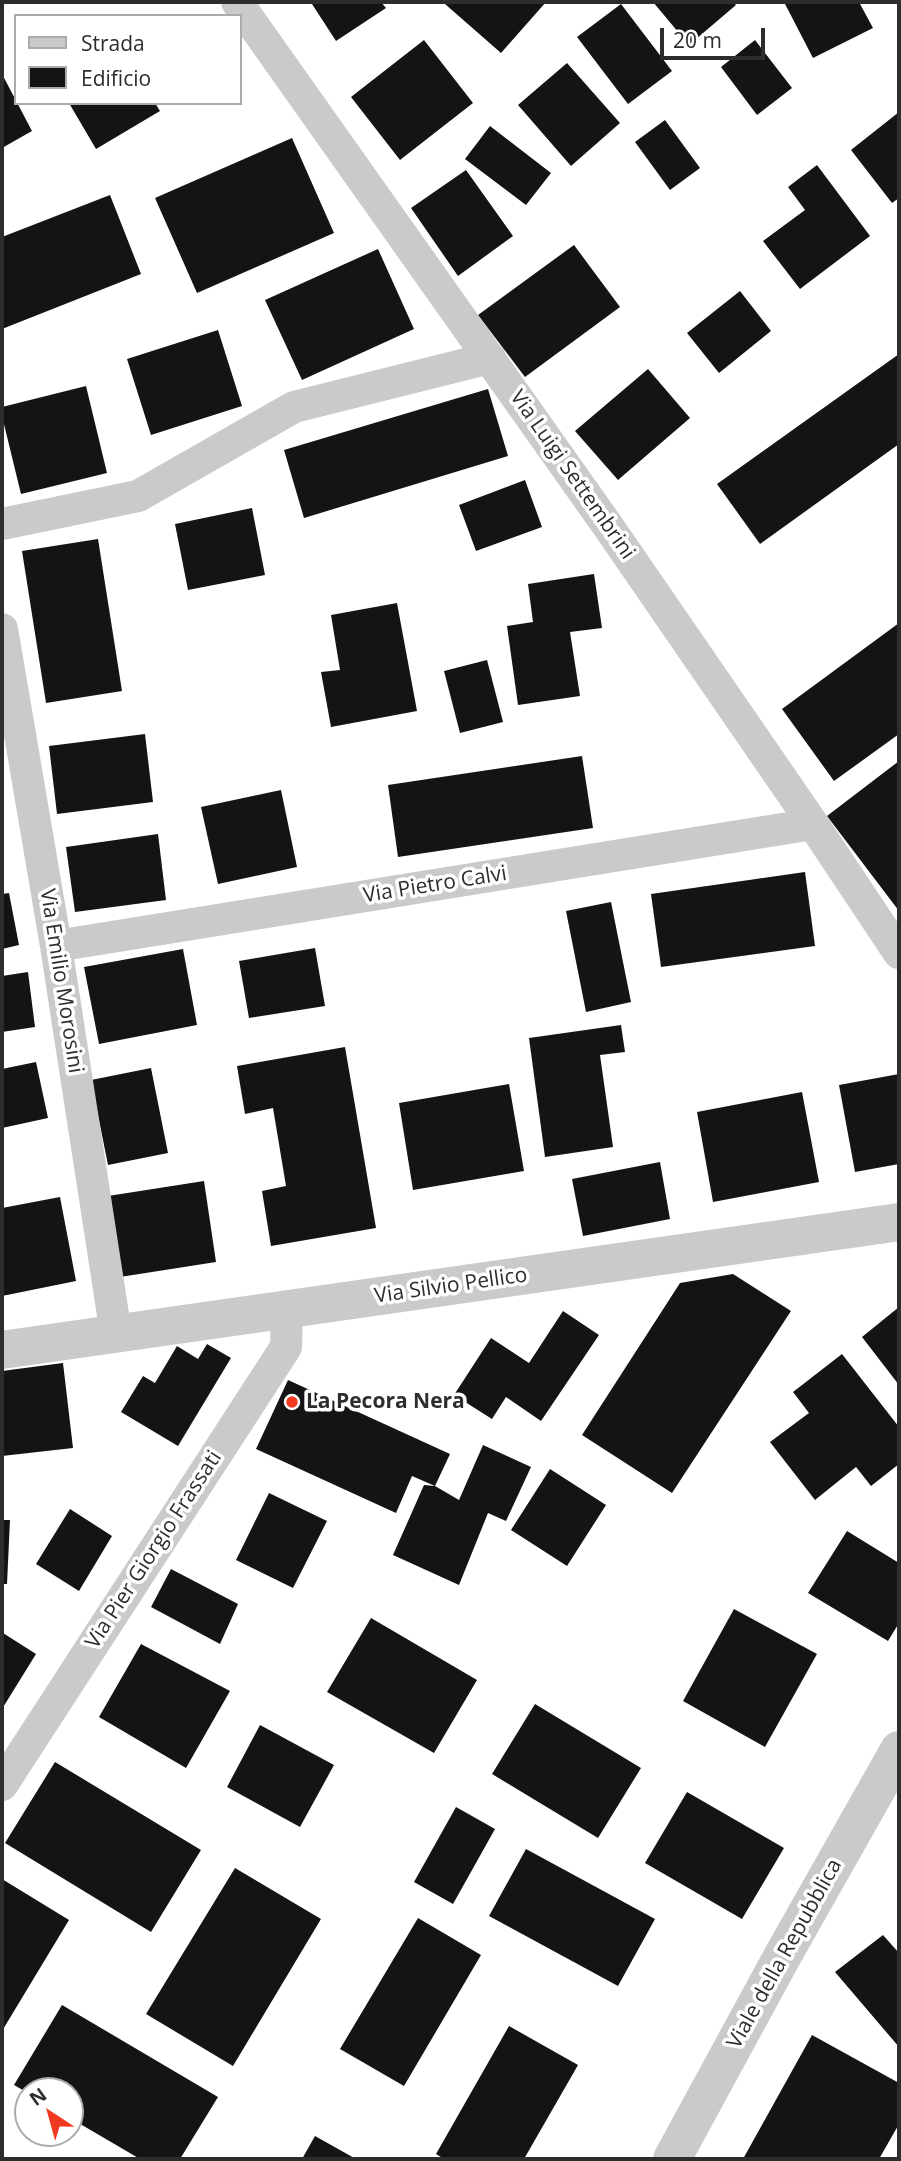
<!DOCTYPE html>
<style>
body{margin:0}
#map{position:relative;width:901px;height:2161px;overflow:hidden;background:#fff;font-family:"Open Sans",sans-serif}
canvas{display:block}
.frame{position:absolute;inset:0;border:4px solid #2d2d2d;pointer-events:none}
.legend{position:absolute;left:14px;top:14px;width:228px;height:91px;box-sizing:border-box;background:#fff;border:2px solid #ababab;margin:0;padding:9px 12px;list-style:none;font-size:21px;color:#2d2d2d}
.legend li{display:flex;align-items:center;gap:14px;height:35px}
.legend b{width:35px;border:2px solid #ababab}
.north{position:absolute;left:14px;top:2077px;width:70px;height:70px;box-sizing:border-box;background:#fff;border:2px solid #ababab;border-radius:50%;rotate:324deg;font-size:19px;font-weight:700;line-height:28px;text-align:center;color:#2d2d2d}
.north::after{content:'';display:block;margin:auto;width:24px;height:32px;background:#f13921;clip-path:polygon(50% 0,100% 100%,50% 72%,0 100%)}
.scale{position:absolute;left:660px;top:28px;width:105px;height:32px;box-sizing:border-box;border:4px solid #2d2d2d;border-top:0;padding-left:9px;font-size:21px;line-height:24px;white-space:nowrap;color:#2d2d2d;-webkit-text-stroke:5px #fff;paint-order:stroke}
</style>
<div id="map">
<canvas width="901" height="2161"></canvas>
<div class="frame"></div>
<ul class="legend">
<li><b style="height:9px;background:#cacaca"></b>Strada</li>
<li><b style="height:19px;background:#141414"></b>Edificio</li>
</ul>
<div class="north">N</div>
<div class="scale">20 m</div>
</div>
<script>
const g = document.querySelector('canvas').getContext('2d');
g.lineJoin = 'round';
function fill(path, color) { g.fillStyle = color; g.fill(path, 'evenodd'); }
const toPath = rows => new Path2D(rows.map(r => 'M' + r).join(''));
function stroke(path, color, width, dash) { g.strokeStyle = color; g.lineWidth = width; g.lineCap = dash ? 'butt' : 'round'; g.setLineDash(dash || []); g.stroke(path); }
function write(font, color, halo, rows, align = 'center') {
  g.font = font + ' "Open Sans",sans-serif'; g.lineWidth = 7; g.setLineDash([]); g.textBaseline = 'middle'; g.strokeStyle = halo; g.fillStyle = color; for (const [text, x, y, turn = 0] of rows) {
    g.save(); g.translate(x, y); g.rotate((+turn || 0) * Math.PI / 180); g.textAlign = isNaN(turn) ? turn : align; if (halo) g.strokeText(text, 0, 0); g.fillText(text, 0, 0); g.restore();
  }
}
fill(toPath([
 [315,2,381,2,386,8,336,41,312,4],
 [447,2,546,2,501,53,445,4],
 [653,2,733,2,736,5,689,45],
 [784,2,859,2,873,28,813,58],
 [621,4,672,71,628,104,577,37],
 [424,40,473,103,400,160,351,97],
 [755,40,792,88,757,115,721,67],
 [567,63,620,123,571,166,518,105],
 [2,74,32,131,2,148],
 [69,103,155,103,160,111,96,149],
 [899,112,899,198,892,203,851,150],
 [665,120,700,168,670,190,635,142],
 [490,126,551,173,526,205,465,159],
 [292,138,334,233,197,293,155,198],
 [817,165,870,236,800,289,763,241,805,210,788,187],
 [466,170,513,236,458,276,411,208],
 [110,195,141,274,2,329,2,237],
 [574,245,620,307,525,377,478,315],
 [378,249,414,329,302,380,265,300],
 [740,291,771,331,719,373,687,333],
 [218,330,242,406,151,435,127,359],
 [899,354,899,444,760,544,717,484],
 [648,369,690,418,618,480,575,431],
 [86,386,107,473,21,494,2,416,2,407],
 [488,389,508,456,304,518,284,450],
 [525,480,542,527,476,551,459,505],
 [252,508,265,575,188,590,175,524],
 [98,539,122,691,46,703,22,551],
 [594,574,602,628,570,632,580,696,518,705,507,626,533,622,528,584],
 [397,603,417,711,331,727,321,672,340,670,331,615],
 [899,623,899,734,834,781,782,709],
 [487,660,503,722,460,733,444,671],
 [145,734,153,802,57,814,49,746],
 [582,756,593,828,398,857,388,785],
 [899,761,899,911,827,816],
 [281,790,297,867,218,884,201,807],
 [158,834,166,900,75,912,66,847],
 [805,872,815,946,661,967,651,894],
 [9,893,19,945,2,949,2,894],
 [611,902,631,1002,586,1012,566,911],
 [315,948,325,1006,249,1018,239,961],
 [183,949,197,1025,99,1044,84,967],
 [28,972,35,1027,2,1032,2,976],
 [621,1025,625,1052,600,1055,613,1147,545,1157,529,1038],
 [345,1047,376,1228,271,1246,262,1191,286,1186,273,1108,245,1114,237,1066],
 [36,1062,48,1118,2,1128,2,1069],
 [151,1068,168,1153,108,1165,91,1080],
 [899,1074,899,1164,855,1172,839,1085],
 [509,1084,524,1171,413,1190,399,1103],
 [802,1092,819,1182,713,1202,697,1112],
 [660,1162,670,1219,583,1236,572,1179],
 [204,1181,216,1262,120,1277,108,1196],
 [60,1197,76,1281,2,1296,2,1208],
 [733,1274,791,1311,672,1493,582,1435,680,1283],
 [899,1307,899,1385,862,1337],
 [563,1311,599,1335,541,1421,506,1397,492,1419,454,1395,491,1338,529,1363],
 [207,1344,231,1358,178,1446,121,1412,143,1376,155,1383,177,1346,198,1359],
 [842,1354,899,1427,899,1464,871,1486,856,1467,815,1500,770,1442,809,1413,793,1392],
 [63,1363,73,1448,2,1456,2,1371],
 [288,1380,450,1454,435,1486,412,1476,396,1513,256,1449],
 [483,1445,531,1467,506,1521,488,1513,459,1585,393,1555,424,1485,435,1486,459,1500],
 [550,1469,606,1505,567,1566,511,1530],
 [269,1493,327,1521,293,1588,236,1560],
 [70,1509,112,1536,79,1591,36,1564],
 [2,1520,10,1520,7,1584,2,1584],
 [847,1531,899,1563,899,1623,888,1641,808,1593],
 [171,1569,238,1604,220,1644,151,1607],
 [734,1609,817,1654,765,1747,683,1701],
 [371,1618,477,1680,434,1753,327,1692],
 [3,1633,36,1654,2,1709,2,1634],
 [141,1644,230,1691,186,1768,99,1717],
 [535,1704,641,1768,598,1838,492,1774],
 [260,1725,334,1765,300,1827,227,1787],
 [55,1762,201,1850,151,1932,5,1843],
 [687,1792,784,1848,742,1919,645,1863],
 [456,1807,495,1829,453,1904,414,1882],
 [526,1849,655,1919,618,1986,489,1916],
 [235,1868,321,1919,233,2066,146,2014],
 [2,1879,69,1920,2,2031],
 [418,1918,481,1955,404,2086,340,2049],
 [883,1935,899,1953,899,2047,835,1972],
 [62,2005,218,2097,180,2159,140,2159,70,2118,70,2091,28,2091,28,2093,14,2085],
 [509,2026,578,2065,524,2159,444,2159,436,2154],
 [812,2035,899,2083,899,2124,879,2159,743,2159],
 [315,2136,356,2159,302,2159]
]), '#141414');
stroke(toPath([
 [237,2,610,529,813,824,899,953],
 [2,524,138,496,294,407,490,358],
 [2,629,56,946,116,1334],
 [56,946,813,824],
 [2,1785,286,1347,287,1309]
]), '#cacaca', 32);
stroke(toPath([
 [2,1350,899,1222],
 [672,2159,783,1955,899,1750]
]), '#cacaca', 38);
for (const [x, y, r, color] of [
 [292,1402,7,"#f13921"]
]) { const dot = new Path2D(); dot.arc(x, y, r, 0, 2 * Math.PI); g.fillStyle = color; g.fill(dot); stroke(dot, '#fff', 2.5); }
write('21px', '#2d2d2d', '#fff', [
 ["Via Luigi Settembrini",572,475,55],
 ["Via Pietro Calvi",435,885,-9],
 ["Via Emilio Morosini",61,981,81],
 ["Via Silvio Pellico",451,1286,-8],
 ["Via Pier Giorgio Frassati",154,1550,-57],
 ["Viale della Repubblica",785,1954,-61]
]);
write('bold 21px', '#2d2d2d', '#fff', [
 ["La Pecora Nera",306,1402]
], 'left');
</script>
